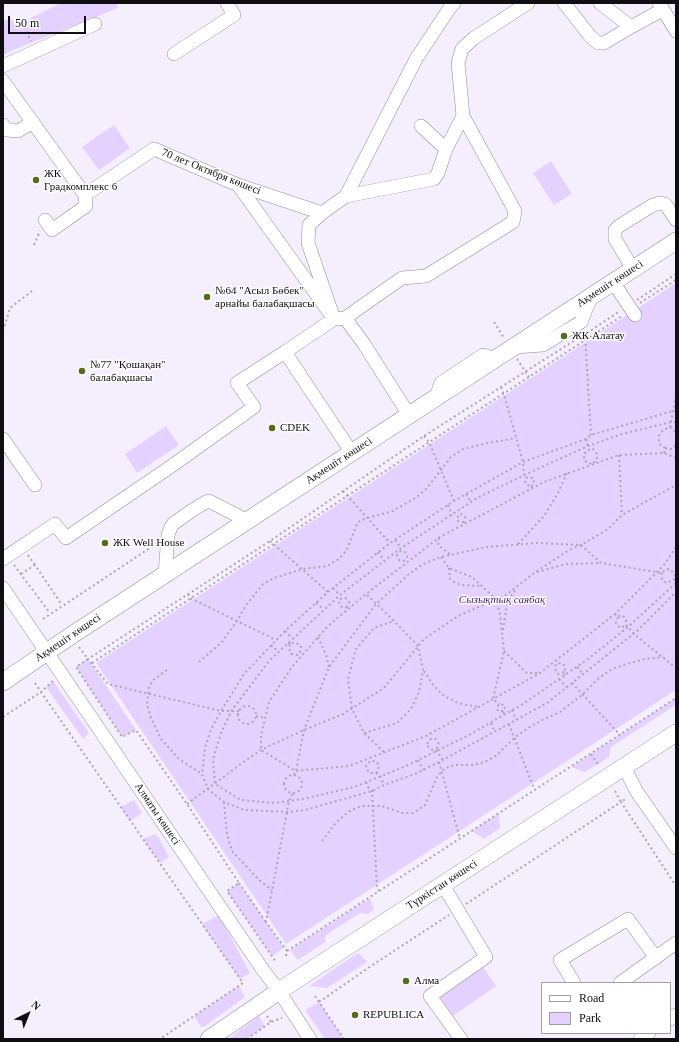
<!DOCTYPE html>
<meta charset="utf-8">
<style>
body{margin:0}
#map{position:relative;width:679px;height:1042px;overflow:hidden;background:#f5effd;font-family:Georgia,serif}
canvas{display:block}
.frame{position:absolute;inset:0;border:4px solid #100e13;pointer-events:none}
.legend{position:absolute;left:541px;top:982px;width:130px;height:52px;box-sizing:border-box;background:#fff;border:1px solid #9f9fa1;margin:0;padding:5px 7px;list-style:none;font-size:12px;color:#100e13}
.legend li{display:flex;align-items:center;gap:8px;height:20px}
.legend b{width:20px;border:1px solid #9f9fa1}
.north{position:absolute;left:8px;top:994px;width:40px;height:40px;-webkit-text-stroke:3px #fff;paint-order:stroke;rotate:43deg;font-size:11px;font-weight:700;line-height:16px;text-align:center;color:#100e13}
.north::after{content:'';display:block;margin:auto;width:14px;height:18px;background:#100e13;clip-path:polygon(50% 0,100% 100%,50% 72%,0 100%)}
.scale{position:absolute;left:8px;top:16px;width:78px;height:18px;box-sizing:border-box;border:2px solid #100e13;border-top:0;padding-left:5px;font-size:12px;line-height:14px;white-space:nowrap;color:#100e13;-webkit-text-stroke:3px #fff;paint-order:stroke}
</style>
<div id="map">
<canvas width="679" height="1042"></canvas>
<div class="frame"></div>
<ul class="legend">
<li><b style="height:5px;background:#fff"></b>Road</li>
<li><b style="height:11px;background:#e5d1ff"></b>Park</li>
</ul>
<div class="north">N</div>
<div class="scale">50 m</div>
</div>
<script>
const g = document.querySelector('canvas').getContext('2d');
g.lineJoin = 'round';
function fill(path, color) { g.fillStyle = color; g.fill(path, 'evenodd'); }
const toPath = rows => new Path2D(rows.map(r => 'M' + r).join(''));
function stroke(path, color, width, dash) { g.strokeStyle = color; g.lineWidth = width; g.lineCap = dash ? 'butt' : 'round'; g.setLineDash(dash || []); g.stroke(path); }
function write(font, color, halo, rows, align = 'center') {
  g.font = font + ' Georgia,serif'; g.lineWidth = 3; g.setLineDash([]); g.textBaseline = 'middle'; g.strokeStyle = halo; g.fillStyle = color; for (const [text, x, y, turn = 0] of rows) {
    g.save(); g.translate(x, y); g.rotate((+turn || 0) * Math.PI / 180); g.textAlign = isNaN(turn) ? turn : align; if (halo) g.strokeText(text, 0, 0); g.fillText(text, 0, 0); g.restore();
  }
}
fill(toPath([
 [61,3,116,3,118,8,3,54,3,21,12,19,15,26],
 [114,125,130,148,99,170,82,147],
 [551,161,572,194,554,205,533,173],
 [676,283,676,690,286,944,96,663],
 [166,426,179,445,137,473,125,454],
 [88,659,91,663,136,730,122,737,76,667],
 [53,681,89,733,83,739,46,687],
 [676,698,676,705,611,747,609,757,598,764,585,772,571,767],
 [134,800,142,813,130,821,121,807],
 [499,813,500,828,484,839,472,831],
 [155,834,159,838,169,857,160,863,143,839],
 [239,883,284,948,272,956,227,891],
 [370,898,374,910,367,914,360,913,326,935,325,942,298,960,290,950],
 [219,915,250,973,240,979,202,924],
 [356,954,360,954,367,962,327,988,309,986],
 [483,967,496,986,453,1016,439,996],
 [239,986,245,997,205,1026,201,1027,194,1016],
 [319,1002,344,1039,325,1039,305,1010],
 [259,1016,265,1026,247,1039,229,1039]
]), '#e5d1ff');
const minor = toPath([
 [564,3,590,36,598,43,604,43,631,27],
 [600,3,631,27,662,10],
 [659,3,676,31],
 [174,54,234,15,227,3],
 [3,66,95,24],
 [3,81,85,195,154,149,238,185,322,213],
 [3,125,7,130,18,131,33,122],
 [421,126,446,149],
 [238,185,334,319,285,352],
 [346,196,434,179,438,173,446,149,463,116],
 [45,220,52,230,86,206,85,195],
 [633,269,615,239,615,230,619,226,653,205,660,203,665,204,668,208,676,220],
 [613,282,635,315],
 [345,318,402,278,426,276,513,222,515,211,463,116,458,63,462,49,474,38,528,3],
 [514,347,543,345,581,322,591,297],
 [436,397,441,383,483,355,496,359],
 [409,415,364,344,345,318,334,319,308,243,309,225,322,213,346,196,416,59,449,9,454,3],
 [3,439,35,485],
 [3,559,55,524,66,538,173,465,254,407,237,383,285,352,352,453],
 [165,574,168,535,171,527,173,524,191,511,206,502,209,501,248,521],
 [3,588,263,970,279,991,310,1039],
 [624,767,637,792,676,848],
 [443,885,486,957,430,996,461,1039],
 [574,983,560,960,628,919,656,958],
 [620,983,676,943],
 [670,1019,676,1015],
 [640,1039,649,1033]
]);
const major = toPath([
 [3,682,72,635,676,241],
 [209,1039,279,991,676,733]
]);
stroke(minor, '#928d9a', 14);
stroke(major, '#928d9a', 18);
stroke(toPath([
 [24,27,31,41],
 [3,48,6,53],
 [34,245,40,231],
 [637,300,676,274],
 [640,303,676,280],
 [494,322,504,338],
 [3,331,10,308,32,291],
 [587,333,620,311],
 [585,334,591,435],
 [517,359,529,377],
 [501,387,505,398,523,462,524,475],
 [676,410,591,435,586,439,523,462,454,501,390,543,328,592,285,631,244,674,221,711,211,729,205,748,202,774,208,789,224,802,244,810,288,812,305,810,372,791,384,785,415,774,439,762,547,703,637,631,676,592],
 [676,422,671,422,622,434,588,446,535,470,477,498,401,548,340,595,269,661,232,710,221,733,213,759,215,784,241,800,274,803,303,799,354,787,406,766,467,736,523,704,588,659,628,627,676,583],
 [670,427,676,432],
 [424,436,429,442,454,501],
 [586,439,589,450,593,449,597,454,597,458,593,464,587,463,584,459,584,454,589,450],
 [665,448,672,449,676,445],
 [664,453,665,448,659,444,659,436,663,430,670,427,676,396],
 [619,455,622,515],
 [676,458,664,453,619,455,544,482,440,537,366,594,328,626,292,667,269,702,261,735,261,750,296,771,349,766,426,736,540,673,615,614,664,565,676,547],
 [531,486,533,485,534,480,533,478,528,477,526,478,525,483,529,486,531,486,532,488],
 [343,491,390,543],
 [466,494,471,502],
 [448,505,452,515],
 [464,522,458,521,457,519,459,514,461,514,465,517,464,523],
 [439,538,438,545,451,555],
 [395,540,401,548],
 [270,541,328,592],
 [518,544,544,516,558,493,567,473],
 '397 556a5 5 0 1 1 10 0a5 5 0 1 1-10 0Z',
 [378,552,384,560],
 [28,555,35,565],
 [441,557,449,568,472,577,496,599,500,614,504,651,493,699,499,704],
 [14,565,50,613],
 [449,568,450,579,454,582,461,585,481,586],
 [537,572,566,564,600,563],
 [662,573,661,577,663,581,667,583,674,579],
 [21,574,35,565,62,605],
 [333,588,340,595],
 [188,594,190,598,276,640],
 [316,603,323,609],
 [347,607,345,608,340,606,339,601,340,599,345,598,347,599,349,602,347,607,349,609],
 [615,614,618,617,621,615,624,617,626,620,626,625,634,634,676,668],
 [618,617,616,623,618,626,621,628,626,625],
 [43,619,156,544],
 [503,630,507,604,511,596,517,588],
 [285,631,292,638],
 [318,637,326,655,329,667],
 [288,643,290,645,293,643,299,644,301,647,300,653,297,655,291,654,289,648,290,645],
 [271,645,279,652],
 [79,647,88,659,76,667,122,737,136,730,187,804,239,883,227,891,276,962],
 [504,651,527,673,538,673],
 [199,662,222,642,237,621,246,605,263,584,274,578,303,569,327,566,339,559,346,551,358,522,367,518,393,511,417,497,427,488,451,457,463,449,488,443,516,438],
 [92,663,622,316],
 [577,667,583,674],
 [167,670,153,680,149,687,147,704,151,718,161,739,179,759,202,774],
 [424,671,434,686,444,696,458,703,478,707],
 [564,672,558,674,556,672,555,667,556,664,561,663,564,665,565,670,564,672,565,675],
 [559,679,566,687],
 [35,683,41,692,53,681],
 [572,683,620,735],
 '238 715a9 9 0 1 1 18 0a9 9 0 1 1-18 0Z',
 [512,710,516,720],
 [239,711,221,711,108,684,88,659,270,541,424,436,583,335],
 [503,711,498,711,497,708,499,704,504,705,505,707,503,711,504,714],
 [256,716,265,718],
 [3,717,41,692,243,983,160,1039],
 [491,723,495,732],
 [509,724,533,786,535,789],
 [364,733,397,723,411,709,419,692,423,670,418,646,394,621,366,594],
 '427.5 744a5.5 5.5 0 1 1 11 0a5.5 5.5 0 1 1-11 0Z',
 [436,750,443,760],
 [384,752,364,733,352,709,348,679,356,649,374,628,394,621],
 [591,754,598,764],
 [418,760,423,770],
 [439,762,460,839],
 [376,773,378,771,379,765,375,761,370,761,366,766,368,771,370,773,376,773,380,776,384,785],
 [294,775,296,771,304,730,329,667,376,604,408,575,423,564,441,557,486,547,537,543,581,545,601,563,662,573,665,570,669,569,675,574,674,579,676,581],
 '284 784a9 9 0 1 1 18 0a9 9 0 1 1-18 0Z',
 [366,782,368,787,372,791,377,888,379,891],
 [615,791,621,802,627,798],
 [224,802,227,835,232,851,259,880,272,890],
 [187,804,245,761,261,750,304,730,343,714,384,688,424,639,458,616,506,595,534,573,569,550,581,545,608,529,622,515,676,485],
 [322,841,334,825,348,812,361,806,382,806,402,813,413,813,425,805,437,777,444,769,454,765,473,765,485,762,497,755,514,738,528,728,542,720,560,712,582,695,599,678,612,669,627,664,645,659,663,657],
 [239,883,266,922],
 [466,904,621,802,676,886],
 [287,951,676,698],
 [286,956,287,951,266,922,289,801,293,793],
 [315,996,344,1039],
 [319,1002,371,966,449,915],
 [267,1016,271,1022],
 [247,1039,271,1022,282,1018]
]), '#aba6b1', 2, [2, 3]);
stroke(minor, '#fff', 13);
stroke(major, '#fff', 17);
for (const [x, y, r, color] of [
 [36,180,4,"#536c1d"],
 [207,297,4,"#536c1d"],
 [564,336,4,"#536c1d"],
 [82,371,4,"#536c1d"],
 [272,428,4,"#536c1d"],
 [105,543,4,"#536c1d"],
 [406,981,4,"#536c1d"],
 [355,1015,4,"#536c1d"]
]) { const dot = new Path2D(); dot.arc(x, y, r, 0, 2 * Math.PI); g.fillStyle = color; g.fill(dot); stroke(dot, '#fff', 1.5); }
write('11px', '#100e13', '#fff', [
 ["70 лет Октября көшесі",211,172,22],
 ["Ақмешіт көшесі",610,284,-33],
 ["Ақмешіт көшесі",339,461,-33],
 ["Ақмешіт көшесі",68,638,-34],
 ["Алматы көшесі",157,814,56],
 ["Түркістан көшесі",442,885,-33]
]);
write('11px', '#100e13', '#fff', [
 ["ЖК",44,174],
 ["Градкомплекс 6",44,187],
 ["№64 \"Асыл Бөбек\"",215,291],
 ["арнайы балабақшасы",215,304],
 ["ЖК Алатау",572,336],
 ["№77 \"Қошақан\"",90,365],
 ["балабақшасы",90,378],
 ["CDEK",280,428],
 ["ЖК Well House",113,543],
 ["Алма",414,981],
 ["REPUBLICA",363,1015]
], 'left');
write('italic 11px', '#522379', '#fff', [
 ["Сызықтық саябақ",502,600]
]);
</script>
